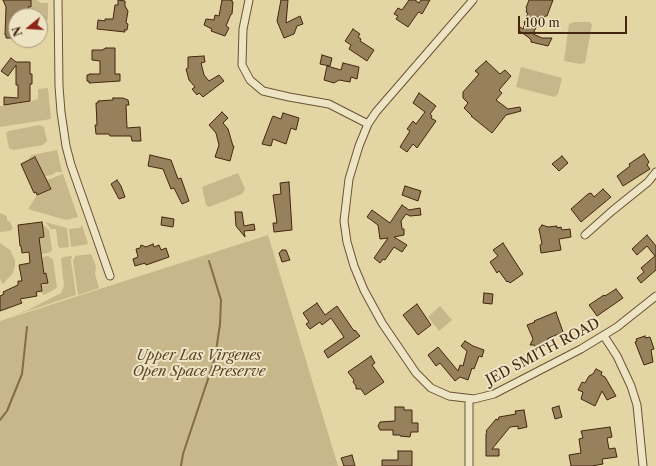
<!DOCTYPE html>
<style>
body{margin:0}
#map{position:relative;width:656px;height:466px;overflow:hidden;background:#e3d5a4;font-family:"Libre Caslon Text",serif}
canvas{display:block}
.north{position:absolute;left:8px;top:8px;width:40px;height:40px;box-sizing:border-box;background:#ede4c4;border:1px solid #aa987b;border-radius:50%;rotate:252deg;font-size:11px;font-weight:700;line-height:16px;text-align:center;color:#45260e}
.north::after{content:'';display:block;margin:auto;width:14px;height:18px;background:#8f2418;clip-path:polygon(50% 0,100% 100%,50% 72%,0 100%)}
.scale{position:absolute;left:518px;top:16px;width:109px;height:18px;box-sizing:border-box;border:2px solid #45260e;border-top:0;padding-left:5px;font-size:12px;line-height:14px;white-space:nowrap;color:#45260e;-webkit-text-stroke:3px #ede4c4;paint-order:stroke}
</style>
<div id="map">
<canvas width="656" height="466"></canvas>
<div class="north">N</div>
<div class="scale">100 m</div>
</div>
<script>
const g = document.querySelector('canvas').getContext('2d');
g.lineJoin = 'round';
function fill(path, color) { g.fillStyle = color; g.fill(path, 'evenodd'); }
const toPath = rows => new Path2D(rows.map(r => 'M' + r).join(''));
function stroke(path, color, width, dash) { g.strokeStyle = color; g.lineWidth = width; g.lineCap = dash ? 'butt' : 'round'; g.setLineDash(dash || []); g.stroke(path); }
function write(font, color, halo, rows, align = 'center') {
  g.font = font + ' "Libre Caslon Text",serif'; g.lineWidth = 4; g.setLineDash([]); g.textBaseline = 'middle'; g.strokeStyle = halo; g.fillStyle = color; for (const [text, x, y, turn = 0] of rows) {
    g.save(); g.translate(x, y); g.rotate((+turn || 0) * Math.PI / 180); g.textAlign = isNaN(turn) ? turn : align; if (halo) g.strokeText(text, 0, 0); g.fillText(text, 0, 0); g.restore();
  }
}
fill(toPath([
 [31,0,37,0,41,3,48,3,48,19,40,26,40,16,31,16],
 [574,22,590,22,592,25,585,63,581,64,564,61,569,24],
 [521,67,562,78,558,94,554,97,516,87],
 [48,88,51,119,0,127,0,106,31,101,38,99,38,89],
 [39,125,44,127,47,141,43,145,13,150,9,148,6,133,9,131],
 [57,150,62,172,56,172,52,175,45,176,35,157,29,159,30,157,32,155],
 [238,173,245,189,242,194,209,207,206,205,202,187],
 [63,174,78,217,66,220,28,209,37,195,51,189,47,180],
 [0,213,7,216,7,220,10,222,13,228,10,231,0,232],
 [45,222,67,228,69,247,60,248,58,246,56,229,51,229],
 [42,223,49,230,52,249,51,252,42,254,40,244,37,244,36,239,44,238],
 [82,225,88,244,71,247,69,229,80,228],
 [268,235,338,466,0,466,0,321],
 [0,243,10,250,15,260,15,266,13,273,3,284,0,279],
 [91,254,96,266,95,274,99,288,78,295,73,261,75,256],
 [48,256,53,259,57,287,55,289,44,295,40,292,42,292,42,286,48,283,47,273,39,274,37,268,43,267,43,257],
 [72,256,71,261,76,295,9,317,28,310,61,293,64,286,61,259,63,257],
 [440,306,452,320,439,331,428,317]
]), '#c8b78a');
stroke(toPath([
 [0,420,7,411,22,374,27,327],
 [181,466,183,454,215,358,220,324,221,300,209,261]
]), '#836c49', 2);
const building = toPath([
 [3,0,31,0,31,7,28,7,29,14,24,14,24,16,16,16,16,37,12,37,12,38,6,38,6,35,5,35,6,7,3,0],
 [118,0,125,1,125,6,128,11,126,23,128,24,127,30,124,30,125,32,97,29,98,20,105,21,105,19,113,19,115,5,118,5,118,0],
 [222,0,232,0,232,2,233,2,232,14,231,14,226,26,229,28,225,36,211,31,212,29,204,25,206,19,214,20,215,15,219,16,222,0],
 [281,0,288,0,286,23,300,16,303,24,297,26,294,34,284,38,277,21,281,0],
 [409,0,415,0,419,3,421,0,430,0,422,14,419,12,417,14,408,27,396,19,398,16,394,14,398,8,402,10,409,0],
 [529,0,553,0,547,16,545,16,542,22,539,21,533,34,542,38,552,38,548,46,531,42,531,40,528,37,518,30,520,27,523,29,525,23,524,23,528,13,526,12,527,9,526,8,529,0],
 [353,29,360,34,358,37,361,39,360,41,374,50,367,61,349,49,351,45,345,41,353,29],
 [106,48,115,48,115,74,120,74,120,81,89,83,89,81,87,81,87,75,89,75,89,74,100,74,100,61,92,60,92,50,102,50,106,48],
 [322,55,332,58,330,66,320,64,322,55],
 [204,56,205,62,201,63,204,75,209,81,219,75,224,81,203,97,199,93,197,95,192,89,195,87,189,80,186,69,188,68,188,57,204,56],
 [11,58,16,62,30,62,30,74,32,74,32,84,30,84,30,101,4,105,4,97,18,98,18,85,16,85,16,65,8,76,1,71,11,58],
 [486,61,500,74,505,70,511,76,499,90,502,93,496,100,508,109,520,107,521,111,506,115,492,133,471,116,472,116,464,108,468,103,463,98,463,92,479,74,475,71,486,61],
 [343,63,359,67,357,79,351,77,350,82,339,80,334,83,324,80,327,66,341,70,343,63],
 [419,93,436,106,430,114,432,116,431,118,436,121,417,148,413,144,407,152,400,147,410,131,407,129,413,121,416,124,425,112,413,103,419,93],
 [113,98,123,98,128,100,129,105,126,105,127,128,140,127,141,141,132,141,131,136,110,136,109,134,96,134,95,125,97,125,96,103,98,103,98,101,113,100,113,98],
 [222,112,228,118,223,123,228,129,233,146,234,146,230,161,215,157,219,145,216,133,209,125,222,112],
 [283,113,299,118,296,130,291,128,286,144,273,139,271,146,262,144,272,118,273,116,281,119,283,113],
 [644,154,649,162,647,165,650,169,623,186,617,176,630,166,629,164,644,154],
 [150,155,171,160,178,179,181,178,189,201,182,204,174,188,171,189,163,169,148,166,150,155],
 [562,156,568,163,559,171,552,164,562,156],
 [35,157,51,189,37,195,36,192,34,193,21,164,35,157],
 [117,180,121,186,125,197,119,199,111,184,117,180],
 [289,182,292,230,274,232,273,223,277,223,273,195,281,194,280,183,289,182],
 [405,186,421,191,418,201,402,195,405,186],
 [603,189,611,197,581,222,571,209,588,194,591,193,594,197,603,189],
 [402,205,409,210,420,208,421,215,410,216,406,214,401,221,402,229,404,229,404,235,394,237,407,245,402,252,394,247,385,260,383,259,380,263,374,258,388,238,380,239,378,225,367,217,372,210,390,223,402,205],
 [235,212,242,212,244,226,254,224,255,230,244,231,245,237,236,226,235,212],
 [162,217,174,219,173,227,161,225,162,217],
 [42,222,44,237,39,238,44,274,46,273,48,283,41,284,42,291,36,292,37,296,20,299,22,303,0,311,0,296,4,294,3,292,18,285,18,281,22,281,19,265,30,263,29,252,22,253,21,246,20,246,18,225,42,222],
 [542,225,548,227,557,226,557,228,561,227,562,230,570,229,571,237,559,239,561,250,541,253,540,245,542,244,539,229,542,225],
 [647,235,656,246,656,270,641,283,637,278,644,272,641,268,655,256,647,246,637,255,632,249,647,235],
 [503,243,523,274,510,283,508,281,507,282,499,271,497,273,490,262,498,256,493,250,503,243],
 [153,244,154,247,159,245,161,250,166,248,169,257,146,265,145,263,135,266,133,259,138,257,136,249,140,248,141,245,146,247,153,244],
 [282,250,286,250,290,260,282,262,279,253,282,250],
 [616,289,623,298,597,316,589,305,604,295,605,296,616,289],
 [484,293,493,294,492,304,483,303,484,293],
 [317,303,325,315,337,306,354,331,355,330,360,336,328,358,324,351,344,337,331,318,322,325,320,322,310,329,306,324,309,322,303,313,317,303],
 [417,304,431,325,418,335,403,315,417,304],
 [556,312,563,332,547,339,549,343,537,349,534,345,530,345,533,339,527,325,535,322,534,321,556,312],
 [645,336,645,338,650,337,654,349,651,350,653,362,644,365,635,342,637,341,636,339,645,336],
 [465,341,473,346,484,350,482,357,479,356,474,369,472,368,468,380,460,377,455,381,440,363,436,366,428,355,438,347,458,371,460,365,463,366,467,351,461,346,465,341],
 [371,356,375,363,372,365,384,382,365,395,361,389,356,389,356,386,353,382,354,380,348,372,371,356],
 [596,369,602,372,601,375,605,377,616,396,607,400,602,391,595,406,581,399,583,392,578,390,582,382,585,383,589,376,593,374,596,369],
 [559,406,562,417,555,419,552,408,559,406],
 [395,407,404,407,404,410,412,410,412,423,418,423,418,432,411,432,410,437,400,436,400,435,393,435,393,430,380,430,378,426,380,422,395,421,395,407],
 [524,410,527,427,518,429,518,426,510,427,492,449,499,449,499,456,486,456,486,434,487,432,486,431,496,419,498,420,499,417,516,414,515,411,524,410],
 [610,427,612,437,607,438,609,449,615,448,617,457,602,459,603,464,592,466,571,466,569,455,581,453,579,439,583,438,581,431,610,427],
 [398,451,412,451,412,466,382,466,382,460,398,460,398,451],
 [352,455,355,466,344,466,341,458,352,455]
]);
fill(building, '#97815c');
stroke(building, '#45260e', 1);
const minor = toPath([
 [58,0,59,86,61,112,66,146,71,165,110,276],
 [249,0,243,29,242,65,250,80,263,91,289,97,329,104,368,124],
 [473,0,376,112,368,124,359,146,349,179,344,221,347,242,354,266,364,290,382,323,416,373,431,388,449,396,474,399,494,394,581,349,617,327,656,296],
 [585,235,612,211,648,182,656,172],
 [604,336,617,356,631,386,637,405,643,466],
 [469,399,469,466]
]);
stroke(minor, '#6c5234', 9);
stroke(minor, '#ede4c4', 7);
write('14px', '#45260e', '#ede4c4', [
 ["JED SMITH ROAD",543,352,-28]
]);
write('italic 14px', '#5f4327', '#ede4c4', [
 ["Upper Las Virgenes",199,356],
 ["Open Space Preserve",199,372]
]);
</script>
